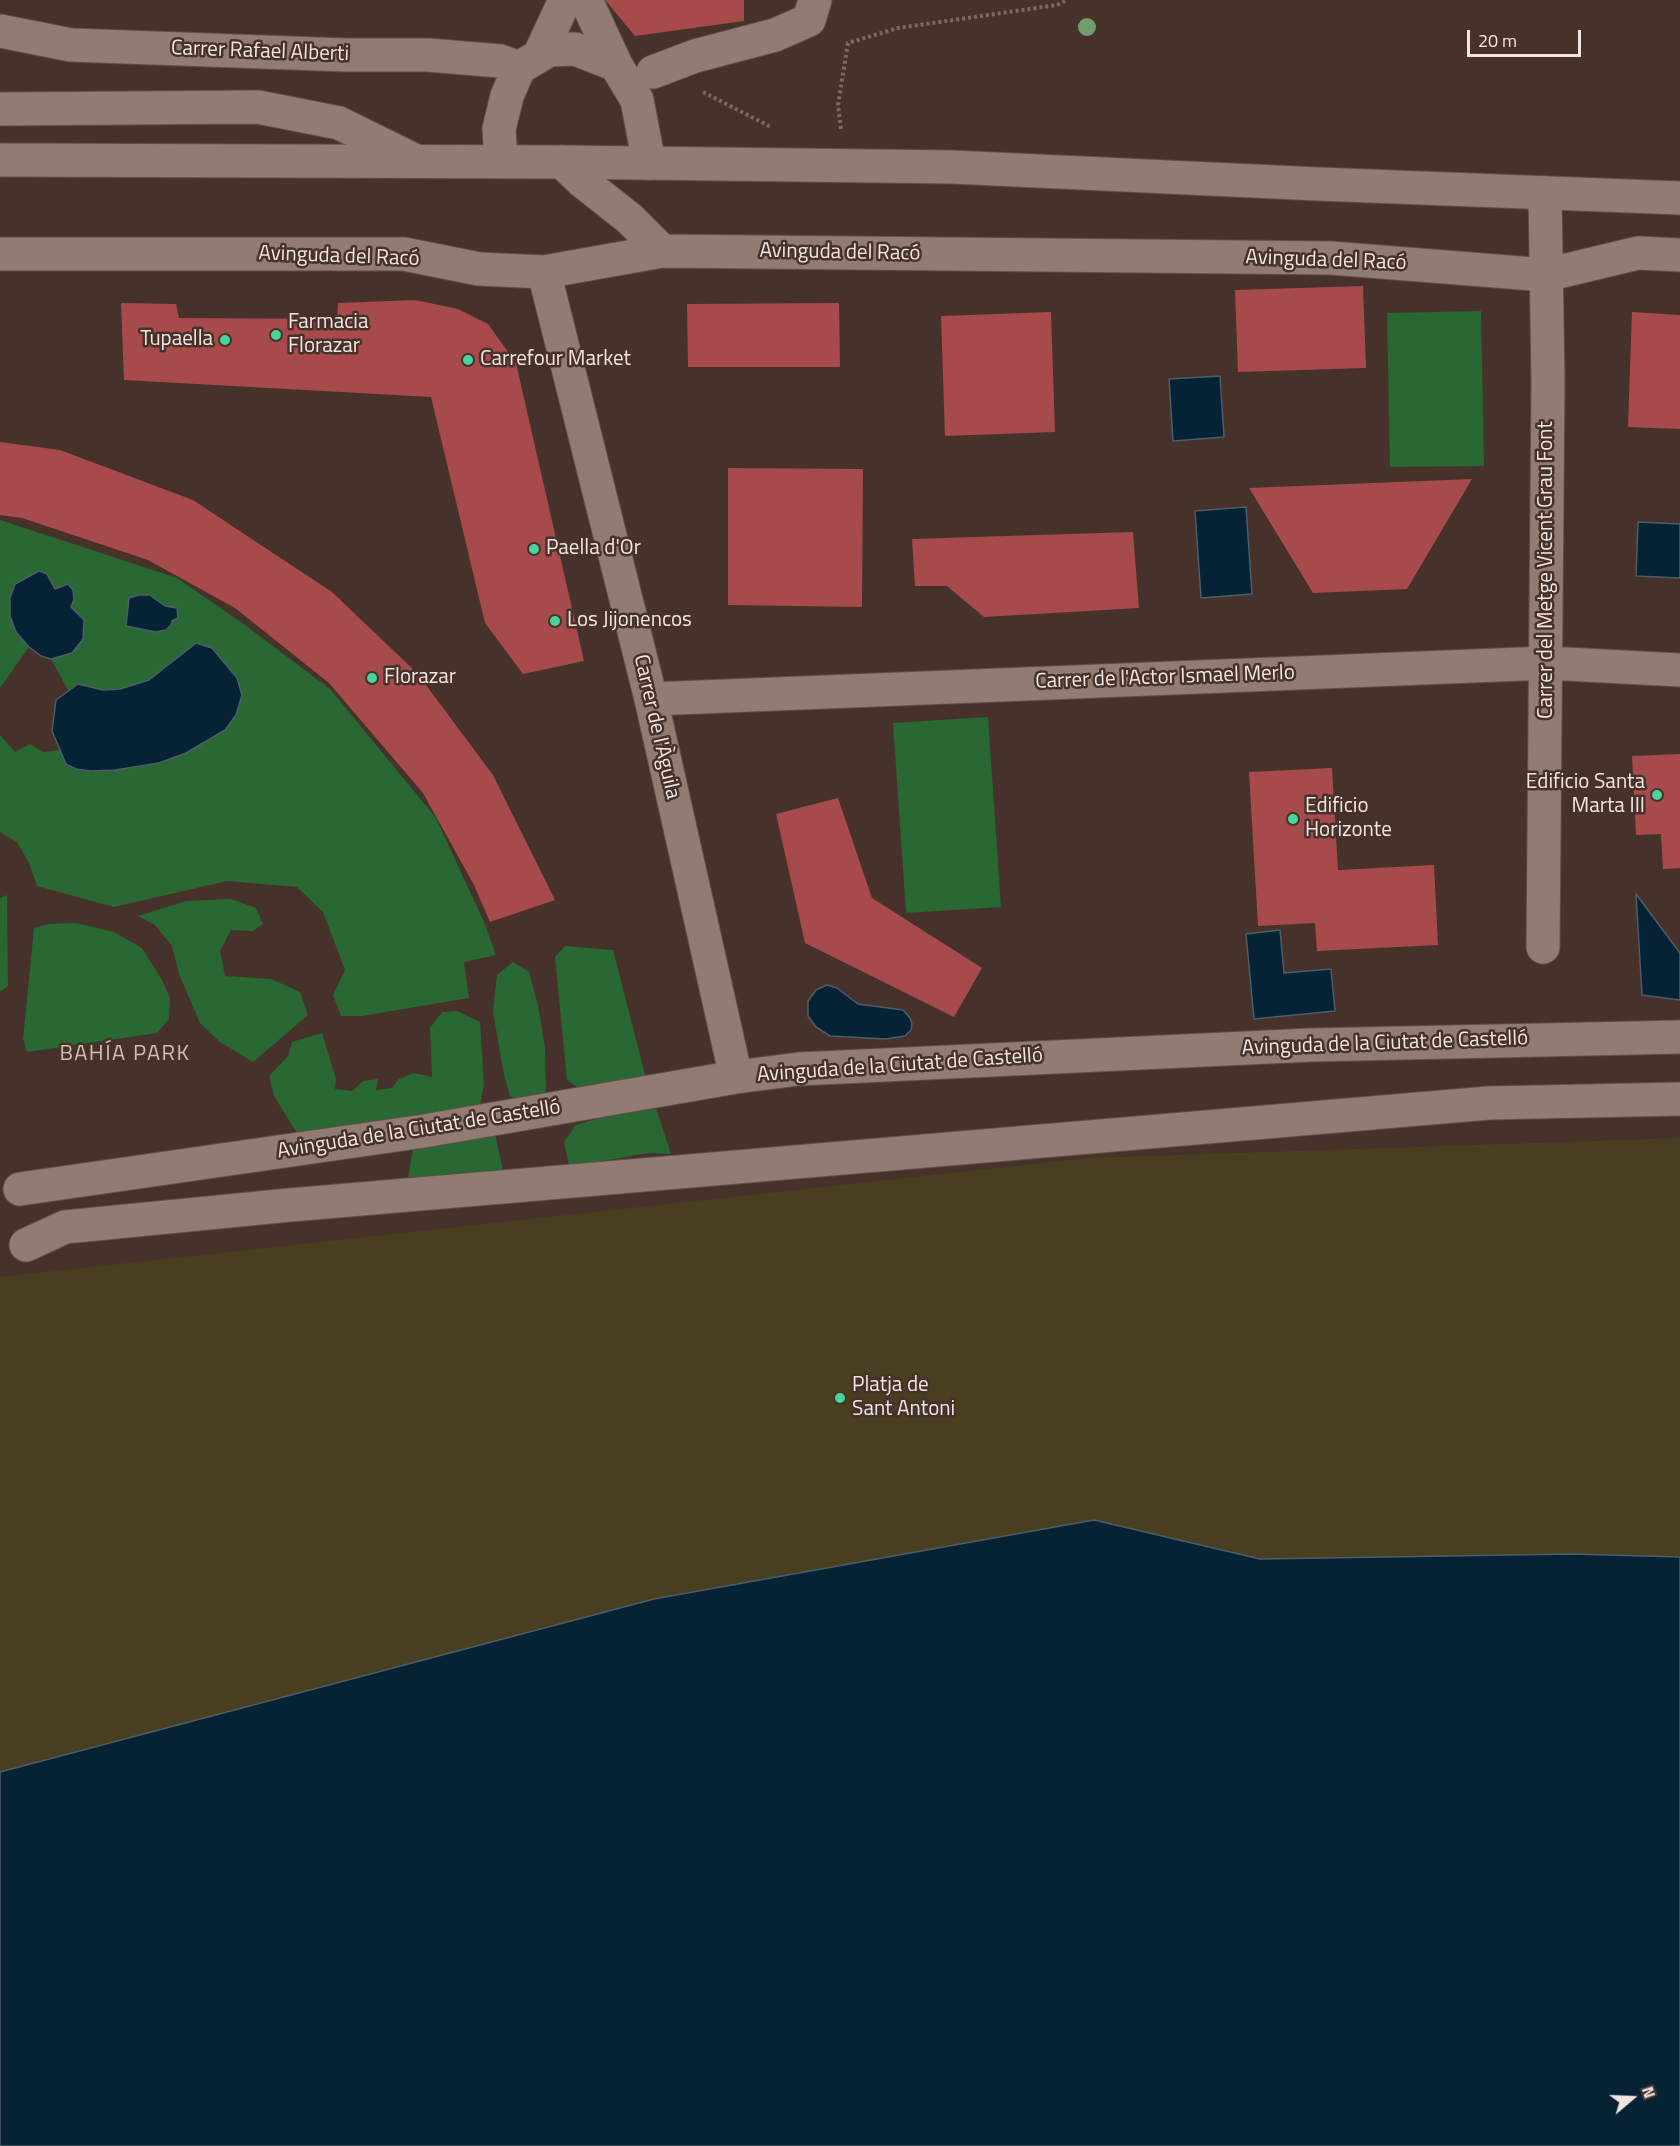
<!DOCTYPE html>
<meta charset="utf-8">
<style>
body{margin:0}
#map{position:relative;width:1680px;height:2146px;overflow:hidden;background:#46322b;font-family:"Titillium Web",sans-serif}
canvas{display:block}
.north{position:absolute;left:1602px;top:2068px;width:60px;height:60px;-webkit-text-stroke:4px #46322b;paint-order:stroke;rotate:71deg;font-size:16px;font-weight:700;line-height:24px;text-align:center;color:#f2e5e1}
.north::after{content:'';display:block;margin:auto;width:21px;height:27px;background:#f2e5e1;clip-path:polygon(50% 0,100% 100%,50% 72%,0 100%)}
.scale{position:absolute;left:1467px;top:30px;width:114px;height:27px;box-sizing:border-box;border:3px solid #f2e5e1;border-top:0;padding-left:8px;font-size:18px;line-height:21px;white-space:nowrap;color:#f2e5e1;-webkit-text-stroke:4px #46322b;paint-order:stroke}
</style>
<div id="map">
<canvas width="1680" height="2146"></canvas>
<div class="north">N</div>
<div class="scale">20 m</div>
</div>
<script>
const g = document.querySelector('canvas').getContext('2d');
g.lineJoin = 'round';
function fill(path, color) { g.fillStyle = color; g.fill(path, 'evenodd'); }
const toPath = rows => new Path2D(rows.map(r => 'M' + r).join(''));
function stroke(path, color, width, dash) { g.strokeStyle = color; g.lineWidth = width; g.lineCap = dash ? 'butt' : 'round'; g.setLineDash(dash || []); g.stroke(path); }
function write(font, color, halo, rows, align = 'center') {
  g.font = font + ' "Titillium Web",sans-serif'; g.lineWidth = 5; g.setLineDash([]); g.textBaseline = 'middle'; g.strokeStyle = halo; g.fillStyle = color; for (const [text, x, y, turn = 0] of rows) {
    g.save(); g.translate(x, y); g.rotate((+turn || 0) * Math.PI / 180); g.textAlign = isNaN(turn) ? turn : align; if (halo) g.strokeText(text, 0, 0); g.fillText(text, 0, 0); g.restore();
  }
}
fill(toPath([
 [1481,311,1484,466,1390,467,1387,313],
 [0,520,177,578,245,625,330,689,436,818,484,922,496,955,464,962,469,998,362,1016,341,1016,333,995,345,970,323,912,297,887,227,881,114,907,37,886,29,863,17,842,0,832,0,735,15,752,30,744,43,752,60,750,66,764,115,770,159,763,186,753,225,730,237,678,213,649,197,643,149,680,120,689,103,690,78,684,68,690,51,659,72,653,71,607,62,585,55,589,10,598,10,617,17,632,29,647,0,688],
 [988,717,1001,907,906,913,893,723],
 [7,895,8,986,0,992,0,898],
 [231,899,256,908,263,924,253,931,231,930,220,951,225,976,271,979,300,992,308,1015,253,1062,220,1042,200,1023,179,974,172,946,155,925,138,916,186,901],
 [76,923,114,932,142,948,162,980,170,998,169,1019,157,1033,27,1052,23,1039,34,928,48,924],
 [565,946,613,950,647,1082,584,1092,567,1080,555,957],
 [513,962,529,972,538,1005,545,1048,546,1094,530,1106,510,1096,504,1075,493,1012,497,975],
 [457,1011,480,1022,484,1084,479,1110,302,1141,274,1096,269,1076,288,1056,292,1042,322,1033,336,1079,335,1089,352,1091,363,1081,378,1079,376,1090,392,1088,399,1079,414,1073,432,1077,430,1028,442,1012],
 [656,1108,671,1154,648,1153,597,1162,569,1165,564,1142,576,1125,606,1116],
 [494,1129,504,1175,407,1185,413,1148]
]), '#296733');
fill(toPath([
 [1680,1138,1680,1557,1572,1554,1260,1559,1094,1520,654,1599,0,1772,0,1277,1088,1158]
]), '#473f1f');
const water = toPath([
 [1220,376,1224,437,1173,441,1169,379,1220,376],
 [1246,507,1252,594,1201,598,1195,511,1246,507],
 [1638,522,1680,524,1680,578,1636,576,1638,522],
 [39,571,47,574,55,589,68,584,73,590,74,599,71,607,84,620,83,639,72,653,51,659,41,656,29,647,16,632,10,616,10,598,15,584,39,571],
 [139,595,150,595,165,606,177,608,178,618,172,621,171,625,166,630,156,632,126,626,129,598,139,595],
 [196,643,212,648,237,678,242,695,236,715,225,730,186,753,159,763,115,770,91,771,76,769,66,764,52,731,56,700,78,684,103,690,120,689,149,680,196,643],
 [1636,894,1680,953,1680,1000,1642,995,1636,894],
 [1280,930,1284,973,1331,969,1335,1011,1254,1019,1246,934,1280,930],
 [827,985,837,988,858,1004,903,1010,910,1018,912,1024,911,1030,905,1036,886,1039,830,1036,816,1027,808,1016,808,1001,816,990,827,985],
 [1094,1520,1260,1559,1572,1554,1680,1557,1680,2146,0,2146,0,1772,654,1599,1094,1520]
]);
fill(water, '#062335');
stroke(water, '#4d5d69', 1.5);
fill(toPath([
 [605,0,744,0,744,21,635,36],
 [1363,286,1366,368,1238,372,1235,290],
 [415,300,458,309,488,324,516,363,584,661,523,674,485,623,431,397,124,380,121,303,176,304,179,318,337,319,338,303],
 [839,303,840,367,688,367,687,304],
 [1051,312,1055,432,945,436,941,316],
 [1632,312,1680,315,1680,429,1628,427],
 [0,442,60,450,193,500,332,592,417,673,493,775,555,900,490,922,474,885,423,793,329,683,235,608,148,560,22,518,0,515],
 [728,468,863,469,862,607,728,605],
 [1472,479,1407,589,1313,593,1249,488],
 [1133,532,1139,608,984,617,947,586,915,586,912,539],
 [1680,754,1680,868,1663,869,1661,834,1636,835,1632,756],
 [1332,768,1338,870,1434,865,1438,945,1317,951,1315,923,1258,926,1249,772],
 [838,798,872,898,982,968,954,1017,805,943,776,814]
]), '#a64a4b');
const street = toPath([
 [586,0,616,65],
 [0,31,71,45,346,55,428,55,500,61,519,68],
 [539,56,565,0],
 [653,72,695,56,775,35,809,20,815,0],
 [0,109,258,107,339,123,416,161],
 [501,161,499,129,507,96,519,68,549,50,575,49,616,65,637,100,649,163],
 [562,162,582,181,630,219,662,251],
 [0,254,404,254,479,269,544,272,662,251,1331,258,1546,275,1638,253,1680,255],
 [544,272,651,699,736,1077],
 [651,699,1547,663,1680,670],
 [1543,947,1548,382,1545,193],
 [20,1189,424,1131,736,1077,799,1069,1311,1045,1680,1037],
 [26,1245,65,1227,290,1205,1489,1103,1680,1099]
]);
const secondary = toPath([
 [0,160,562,162,952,167,1318,184,1680,198]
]);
stroke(street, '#5f4f49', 35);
stroke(secondary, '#5f4f49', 35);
stroke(toPath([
 [703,92,771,127],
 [841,129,838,105,848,43,898,28,1057,5,1067,0]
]), '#7a6862', 4, [3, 3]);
stroke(street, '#927b73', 33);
stroke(secondary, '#927b73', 33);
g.fillStyle = '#719e6b';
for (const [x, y] of [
 [1087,27]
]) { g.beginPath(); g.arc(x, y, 9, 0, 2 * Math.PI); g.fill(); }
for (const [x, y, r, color] of [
 [276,335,6,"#4ad49c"],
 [225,340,6,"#4ad49c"],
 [468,360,6,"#4ad49c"],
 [534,549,6,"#4ad49c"],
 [555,621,6,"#4ad49c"],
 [372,678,6,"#4ad49c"],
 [1657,795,6,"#4ad49c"],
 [1293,819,6,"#4ad49c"],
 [840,1398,6,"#4ad49c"]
]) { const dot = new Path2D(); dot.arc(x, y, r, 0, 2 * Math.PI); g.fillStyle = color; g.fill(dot); stroke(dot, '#46322b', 2); }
write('21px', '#f2e5e1', '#46322b', [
 ["Carrer Rafael Alberti",260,52,2],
 ["Avinguda del Racó",840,253,1],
 ["Avinguda del Racó",339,257,2],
 ["Avinguda del Racó",1326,261,2],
 ["Carrer del Metge Vicent Grau Font",1547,570,-90],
 ["Carrer de l'Actor Ismael Merlo",1165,678,-2],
 ["Carrer de l'Àguila",656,727,77],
 ["Avinguda de la Ciutat de Castelló",1385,1044,-2],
 ["Avinguda de la Ciutat de Castelló",900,1066,-4],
 ["Avinguda de la Ciutat de Castelló",419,1130,-9]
]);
write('21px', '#f2e5e1', '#46322b', [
 ["Farmacia",288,323],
 ["Florazar",288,347],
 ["Tupaella",213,340,"right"],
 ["Carrefour Market",480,360],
 ["Paella d'Or",546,549],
 ["Los Jijonencos",567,621],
 ["Florazar",384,678],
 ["Edificio Santa",1645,783,"right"],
 ["Marta III",1645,807,"right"],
 ["Edificio",1305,807],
 ["Horizonte",1305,831],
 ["Platja de",852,1386],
 ["Sant Antoni",852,1410]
], 'left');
g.letterSpacing = '1.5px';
write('22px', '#d4bbb2', '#46322b', [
 ["BAHÍA PARK",125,1055]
]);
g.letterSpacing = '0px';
</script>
